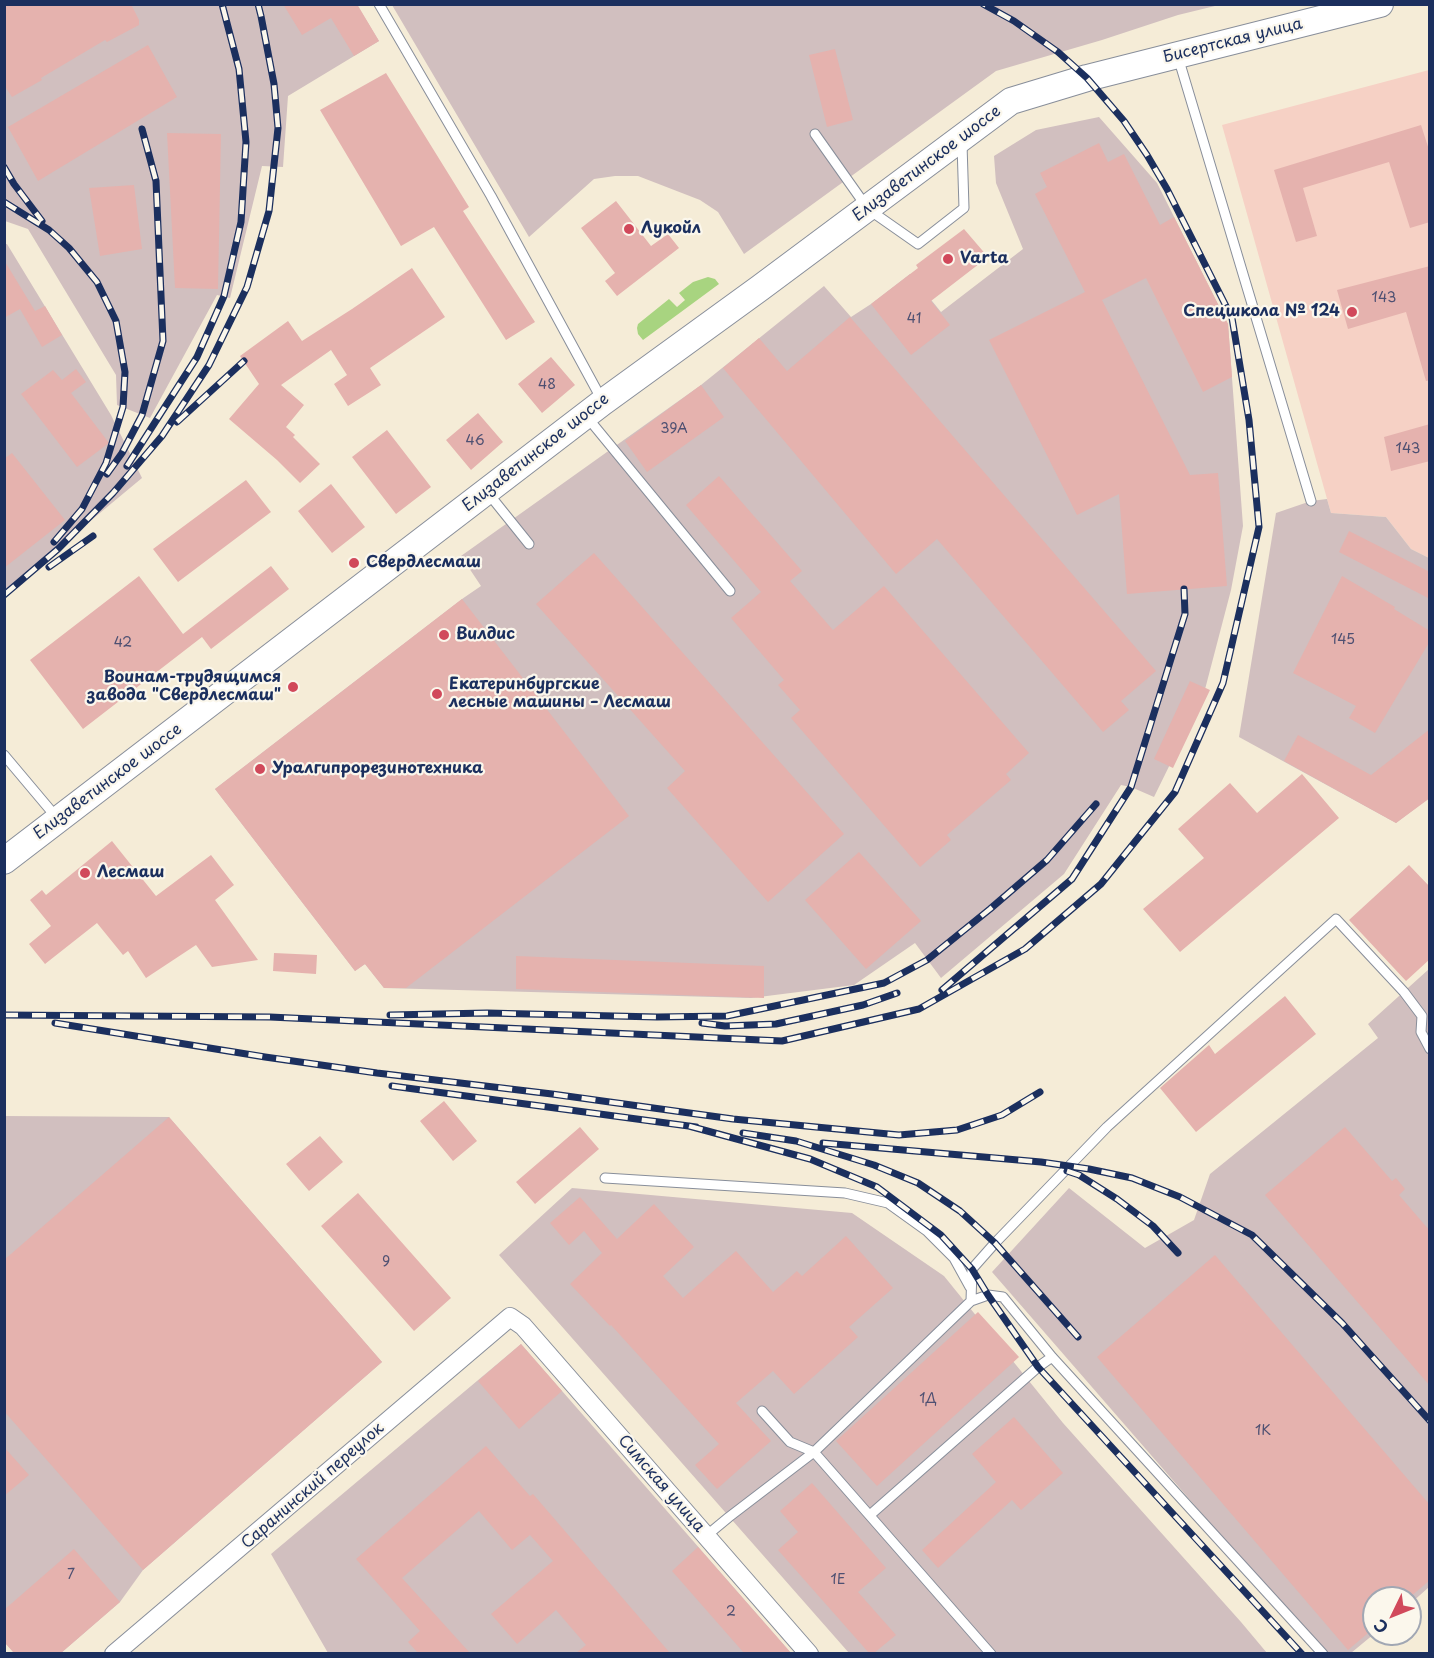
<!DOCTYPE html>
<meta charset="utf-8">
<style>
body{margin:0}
#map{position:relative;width:1434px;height:1658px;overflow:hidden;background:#f5ecd7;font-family:"Playpen Sans",sans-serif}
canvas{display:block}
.frame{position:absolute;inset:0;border:6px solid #1b2f5e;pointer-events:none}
.north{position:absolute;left:1362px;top:1586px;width:60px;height:60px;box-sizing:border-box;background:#fbf7ec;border:2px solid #a1a7b3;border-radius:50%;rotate:227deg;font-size:16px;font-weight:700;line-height:24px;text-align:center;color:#1b2f5e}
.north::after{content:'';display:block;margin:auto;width:21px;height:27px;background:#d1495b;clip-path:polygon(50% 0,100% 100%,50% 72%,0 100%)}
</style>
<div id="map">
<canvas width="1434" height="1658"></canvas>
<div class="frame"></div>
<div class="north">С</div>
</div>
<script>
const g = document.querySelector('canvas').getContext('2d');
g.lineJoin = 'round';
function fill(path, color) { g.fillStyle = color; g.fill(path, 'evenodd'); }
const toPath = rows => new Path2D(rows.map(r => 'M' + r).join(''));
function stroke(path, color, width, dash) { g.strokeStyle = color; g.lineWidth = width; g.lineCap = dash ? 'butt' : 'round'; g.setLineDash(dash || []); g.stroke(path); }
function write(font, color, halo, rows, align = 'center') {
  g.font = font + ' "Playpen Sans",sans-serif'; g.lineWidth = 4.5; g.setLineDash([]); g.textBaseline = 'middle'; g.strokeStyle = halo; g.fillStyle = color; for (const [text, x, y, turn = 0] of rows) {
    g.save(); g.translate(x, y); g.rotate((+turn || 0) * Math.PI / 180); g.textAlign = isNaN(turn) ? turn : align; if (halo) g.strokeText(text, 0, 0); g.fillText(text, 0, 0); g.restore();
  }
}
fill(toPath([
 [1429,70,1429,558,1411,549,1386,517,1331,513,1222,125]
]), '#f6d1c5');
fill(toPath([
 [5,5,357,5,379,41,288,96,283,167,262,166,230,298,217,295,150,418,117,405,116,375,28,229,5,221],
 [392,5,1219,5,1178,15,1102,40,996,71,744,254,718,212,700,200,638,176,615,176,594,179,529,237],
 [1099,117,1157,183,1228,324,1243,526,1231,590,1203,697,1154,797,1131,787,1121,785,1064,874,941,978,915,943,854,985,751,998,384,988,365,964,355,971,215,789,462,599,481,586,461,556,701,385,824,286,851,317,871,304,910,274,941,312,1023,249,996,183,994,156,1036,130],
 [4,244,7,244,111,415,142,478,5,592],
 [1327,499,1331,513,1386,517,1411,549,1429,558,1429,798,1396,823,1239,737,1276,513,1311,501],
 [1429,969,1429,1587,1410,1604,1410,1598,1374,1598,1374,1634,1351,1653,1323,1653,992,1272,1069,1188,1145,1248,1194,1220,1210,1174,1378,1038,1368,1024],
 [4,1116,169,1117,382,1362,143,1570,120,1602,61,1653,14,1653,5,1642],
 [572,1188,852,1213,944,1276,1063,1423,1241,1622,1267,1653,849,1653,499,1255],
 [521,1344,791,1653,328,1653,271,1554]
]), '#d1bfbf');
fill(toPath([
 [708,277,715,279,719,284,643,340,638,334,637,328,638,324,669,299,677,307,685,300,679,293,693,282]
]), '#a8d480');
fill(toPath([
 [4,4,131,4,139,20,139,25,107,42,105,40,41,78,42,80,12,97,4,85],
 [283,4,357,4,379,41,354,56,331,18,302,35],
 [148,45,177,97,38,181,8,127],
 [835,49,853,120,827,127,809,55],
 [386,73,469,207,463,211,535,322,506,340,434,227,401,246,320,110],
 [1421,125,1430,153,1430,222,1410,228,1389,162,1303,188,1317,236,1296,242,1274,170],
 [167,133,221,134,218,289,175,288],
 [1099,143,1108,162,1124,154,1160,225,1174,217,1228,324,1232,377,1203,392,1146,278,1102,300,1190,475,1218,473,1227,586,1127,594,1119,494,1077,515,989,340,1085,292,1035,194,1047,187,1040,173],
 [134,185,142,249,100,256,89,188],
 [616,201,651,246,668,234,679,248,617,296,605,281,615,273,581,228],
 [964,229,988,257,931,301,950,325,911,355,871,304,918,268,916,265],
 [4,260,35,311,45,306,62,335,42,347,20,309,4,318],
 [1430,266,1430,380,1426,381,1406,312,1348,329,1337,290],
 [412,268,445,317,370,368,381,385,348,406,334,384,347,375,331,350,281,385,304,405,286,427,295,435,293,437,320,464,300,483,277,460,229,419,259,384,240,356,288,321,302,341,352,309],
 [850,317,1156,671,1121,701,1129,710,1103,732,937,539,896,574,723,368,759,338,787,371],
 [551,357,575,385,542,413,518,384],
 [76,369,86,382,71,393,109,443,77,467,21,394,53,370,62,380],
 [701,385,724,417,647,472,625,441],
 [478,413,503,442,471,470,446,440],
 [1430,424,1430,461,1391,471,1384,437],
 [387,430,431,487,396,514,352,457],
 [12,453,65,520,4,568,4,459],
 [719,476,802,571,790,581,833,630,884,586,1029,753,1006,774,1011,780,947,835,951,840,920,867,791,718,800,710,778,685,784,680,731,618,761,592,686,505],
 [246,480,271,512,178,582,153,549],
 [331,484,365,527,332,553,298,511],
 [1349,531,1430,572,1430,599,1339,552],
 [594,553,844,834,768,902,667,788,685,771,536,604],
 [271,566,289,589,211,649,202,637,83,729,30,660,139,576,183,634],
 [1342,576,1395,607,1394,609,1430,631,1430,641,1375,733,1349,718,1356,706,1293,673],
 [462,599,629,816,406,988,384,988,365,964,355,971,215,789],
 [1190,681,1210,690,1173,768,1154,759],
 [1430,729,1430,798,1396,823,1284,761,1298,735,1371,775],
 [1302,774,1339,818,1180,952,1143,909,1204,858,1178,829,1230,783,1257,813],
 [112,841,156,896,211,855,234,885,215,900,258,960,212,967,196,945,146,978,128,951,123,955,97,923,45,964,29,944,51,926,30,900,42,890,46,895],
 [859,852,921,921,866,969,805,900],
 [1409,865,1430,887,1430,959,1406,981,1349,920],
 [274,953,317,955,316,974,273,971],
 [516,956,764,966,764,998,516,989],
 [1285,996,1316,1034,1196,1132,1160,1088,1209,1045,1215,1054],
 [444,1101,477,1141,453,1161,420,1121],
 [169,1117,382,1362,143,1570,4,1411,4,1260],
 [580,1127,599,1149,535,1204,516,1182],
 [1345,1127,1392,1181,1396,1178,1405,1189,1399,1195,1430,1231,1430,1386,1265,1195],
 [320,1136,343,1162,309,1191,286,1164],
 [358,1193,451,1298,414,1331,321,1226],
 [580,1197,617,1239,654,1204,694,1247,663,1276,683,1298,736,1251,773,1292,797,1271,802,1276,846,1236,893,1288,849,1327,858,1337,794,1394,773,1371,736,1403,771,1441,717,1489,695,1465,719,1444,611,1325,610,1326,570,1284,602,1253,584,1231,569,1245,550,1223],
 [1215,1255,1430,1505,1430,1580,1409,1598,1374,1598,1374,1628,1348,1650,1097,1357],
 [978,1312,1019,1357,877,1486,836,1441],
 [521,1344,562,1391,519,1429,478,1381],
 [1014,1417,1063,1473,1021,1510,1012,1500,938,1568,922,1550,996,1482,972,1454],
 [486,1446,530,1496,533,1494,670,1653,576,1653,586,1645,556,1610,517,1644,491,1614,553,1561,530,1535,512,1550,479,1511,402,1578,470,1653,418,1653,408,1642,420,1631,356,1559],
 [4,1447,29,1475,4,1496],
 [812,1483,886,1568,858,1592,896,1635,874,1653,869,1653,778,1550,798,1532,780,1511],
 [698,1547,791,1653,744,1653,672,1571],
 [74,1549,120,1602,61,1653,14,1653,4,1642,4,1610]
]), '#e5b2ae');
const lane = toPath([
 [379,4,491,196,602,400],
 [1178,57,1311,501],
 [815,134,868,209,918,244,964,208,962,144],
 [587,417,730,591],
 [488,493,529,544],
 [4,755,57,818],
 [605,1178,845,1193,888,1203,927,1231,954,1258,970,1287],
 [971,1301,988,1295,1003,1297,1052,1357,1323,1654],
 [762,1411,790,1442,814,1452,991,1654],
 [870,1515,1038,1367,1052,1357],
 [706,1536,729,1517,814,1452,971,1301,972,1269,995,1243,1107,1127,1336,919,1404,992,1422,1016,1421,1032,1430,1049]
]);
const street = toPath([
 [114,1654,510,1317,523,1326,809,1654]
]);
const secondary = toPath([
 [4,861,603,402,760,288,1011,101,1087,78,1380,4]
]);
stroke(lane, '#888e9a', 11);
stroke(street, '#888e9a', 20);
stroke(secondary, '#888e9a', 28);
stroke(lane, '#fff', 9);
stroke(street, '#fff', 18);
stroke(secondary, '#fff', 26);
const rail = toPath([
 [4,167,14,184,42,221],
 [4,202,49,230,69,248,97,282,116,321,125,372,123,407,106,463,82,509,54,542],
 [177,422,244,361],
 [127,466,197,357,224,296,241,222,246,142,239,69,222,4],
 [107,474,122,453,142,415,163,341,156,181,142,129],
 [49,567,93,536],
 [4,595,58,549,113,493,162,436,209,365,247,287,269,211,278,128,274,84,261,16,258,4],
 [942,990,1072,879,1131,787,1185,614,1184,589],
 [4,1015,270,1017,782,1041,919,1009,1025,949,1101,884,1175,792,1223,683,1259,527,1249,420,1232,318,1167,189,1147,155,1124,121,1087,78,1058,52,1014,21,983,4],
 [390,1015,487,1013,657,1017,727,1016,884,983,927,960,990,909,1047,860,1096,804],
 [55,1023,265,1057,377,1073,552,1094,733,1119,899,1135,957,1130,1002,1115,1040,1092],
 [702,1023,725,1026,776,1024,863,1005,897,993],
 [392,1086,696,1127],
 [689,1126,810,1159,877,1187,941,1235,972,1269,988,1295,1038,1367,1302,1654],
 [743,1133,796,1141,874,1165,918,1183,960,1211,995,1243,1078,1337],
 [823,1143,1041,1162,1089,1169,1132,1178,1180,1197,1252,1235,1342,1323,1430,1421],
 [1067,1171,1079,1175,1117,1199,1153,1226,1178,1253]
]);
stroke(rail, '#1b2f5e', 7);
stroke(rail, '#fbf7ec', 4.5, [14]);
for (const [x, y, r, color] of [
 [629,229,6,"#d1495b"],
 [948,259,6,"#d1495b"],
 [1352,312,6,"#d1495b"],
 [354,563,6,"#d1495b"],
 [444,635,6,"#d1495b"],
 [293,687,6,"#d1495b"],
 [437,694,6,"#d1495b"],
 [260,769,6,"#d1495b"],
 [85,873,6,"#d1495b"]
]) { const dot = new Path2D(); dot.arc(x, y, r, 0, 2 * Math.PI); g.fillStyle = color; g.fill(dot); stroke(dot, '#fbf7ec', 2); }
write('14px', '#4e5072', null, [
 ["143",1384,298],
 ["41",914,319],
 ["48",547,385],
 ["39А",674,429],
 ["46",475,441],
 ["143",1408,449],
 ["145",1343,640],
 ["42",123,643],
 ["9",386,1262],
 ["1Д",928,1399],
 ["1К",1263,1431],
 ["7",71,1575],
 ["1Е",838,1580],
 ["2",731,1612]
]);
write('16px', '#1b2f5e', '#fbf7ec', [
 ["Бисертская улица",1233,41,-14],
 ["Елизаветинское шоссе",927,164,-37],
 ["Елизаветинское шоссе",536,453,-38],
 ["Елизаветинское шоссе",108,782,-37],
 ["Симская улица",661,1484,49],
 ["Саранинский переулок",313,1486,-41]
]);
write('bold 16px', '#1b2f5e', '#fbf7ec', [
 ["Лукойл",641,229],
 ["Varta",960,259],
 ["Спецшкола № 124",1340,312,"right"],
 ["Свердлесмаш",366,563],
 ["Вилдис",456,635],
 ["Воинам-трудящимся",281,678,"right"],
 ["завода \"Свердлесмаш\"",281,696,"right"],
 ["Екатеринбургские",449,685],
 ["лесные машины – Лесмаш",449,703],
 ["Уралгипрорезинотехника",272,769],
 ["Лесмаш",97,873]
], 'left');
</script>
